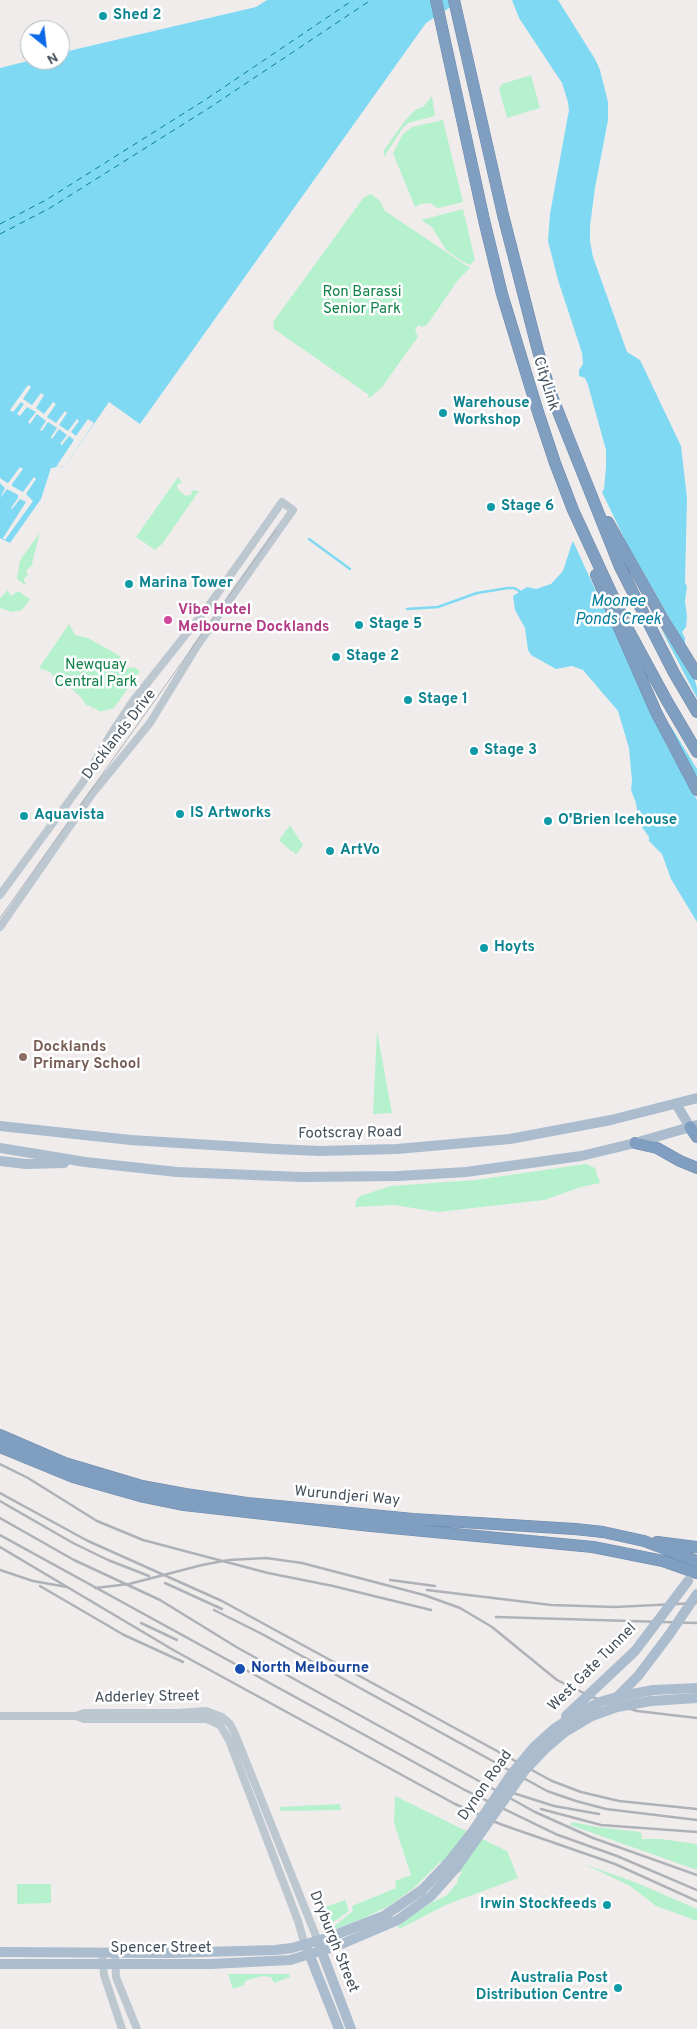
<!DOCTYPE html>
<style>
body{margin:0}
#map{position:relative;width:697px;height:2029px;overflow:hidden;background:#f0ecec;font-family:Overpass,sans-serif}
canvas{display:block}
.north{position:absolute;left:20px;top:20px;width:50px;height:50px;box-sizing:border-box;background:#fff;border:1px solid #b4b9bd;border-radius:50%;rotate:151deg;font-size:14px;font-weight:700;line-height:20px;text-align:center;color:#44505b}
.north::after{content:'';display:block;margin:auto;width:18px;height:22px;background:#0c6ae9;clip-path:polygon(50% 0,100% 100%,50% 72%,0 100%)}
</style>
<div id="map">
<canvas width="697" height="2029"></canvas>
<div class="north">N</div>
</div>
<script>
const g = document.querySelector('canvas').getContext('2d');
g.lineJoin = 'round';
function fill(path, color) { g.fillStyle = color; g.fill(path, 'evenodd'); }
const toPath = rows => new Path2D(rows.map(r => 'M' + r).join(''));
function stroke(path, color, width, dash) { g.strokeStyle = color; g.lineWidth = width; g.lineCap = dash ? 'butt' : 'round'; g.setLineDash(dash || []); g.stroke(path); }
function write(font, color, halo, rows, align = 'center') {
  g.font = font + ' Overpass,sans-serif'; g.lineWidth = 5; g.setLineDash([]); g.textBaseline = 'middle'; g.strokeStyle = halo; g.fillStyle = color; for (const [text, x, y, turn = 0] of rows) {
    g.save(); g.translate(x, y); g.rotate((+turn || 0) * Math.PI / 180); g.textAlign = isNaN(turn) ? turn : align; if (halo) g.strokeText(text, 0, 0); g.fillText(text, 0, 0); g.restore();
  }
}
fill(toPath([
 [531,75,540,108,507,118,499,89,502,84],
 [432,96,435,116,408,123,402,129,384,157,384,150,404,122,415,110,424,106],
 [443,120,463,202,438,208,430,203,420,204,415,207,393,153,403,134,412,127],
 [371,194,380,201,385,211,470,268,458,280,427,325,422,327,418,325,415,330,418,337,382,387,371,397,367,398,369,395,274,329,273,322,364,197],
 [463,209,475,260,470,265,465,263,446,250,432,227,421,220],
 [178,477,182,483,177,484,178,490,186,496,192,494,191,490,199,491,162,544,155,550,136,537],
 [40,533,32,563,34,563,26,571,28,575,24,579,24,582,26,583,25,585,17,579,20,560],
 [8,590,11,596,18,591,30,599,22,610,12,612,0,608,0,598],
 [69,624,75,635,88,638,120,656,124,669,134,667,140,671,114,708,103,711,98,711,96,708,93,709,91,706,86,705,81,697,67,685,63,686,56,680,50,672,39,668],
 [290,825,303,845,296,855,293,851,292,852,279,840],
 [377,1031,392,1113,373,1114],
 [586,1164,595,1168,600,1183,581,1187,544,1200,438,1212,394,1205,355,1207,356,1201,360,1196,391,1186,475,1180],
 [395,1796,507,1851,518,1878,448,1904,399,1929,398,1926,410,1917,432,1902,446,1896,458,1882,457,1880,462,1872,440,1862,414,1888,389,1906,364,1918,327,1932,353,1911,352,1906,396,1888,395,1881,411,1875,394,1823],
 [340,1804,341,1810,281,1811,279,1807],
 [572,1822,597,1827,641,1832,642,1839,661,1839,697,1844,697,1870,570,1825],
 [584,1864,637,1883,697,1909,697,1921,656,1906,630,1886],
 [17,1884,51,1884,51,1903,17,1904],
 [345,1900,349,1911,328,1926,323,1925,317,1910],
 [228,1974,289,1974,290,1977,274,1983,271,1977,262,1976,245,1981,244,1985,233,1989]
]), '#b6f1ce');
fill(toPath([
 [267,0,461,0,426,23,140,424,109,402,65,466,51,468,41,499,10,543,0,538,0,68,32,60,60,60,60,53,256,7],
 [512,0,558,0,595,59,600,70,608,102,608,120,595,188,590,226,590,241,593,257,627,352,640,360,681,446,687,498,685,582,687,587,685,601,687,617,686,627,682,632,685,638,685,644,697,688,697,922,671,879,662,854,649,841,649,837,639,823,636,803,631,790,632,781,629,748,618,711,583,670,572,666,556,669,531,655,528,650,525,628,515,610,513,596,527,587,536,589,551,584,563,571,572,543,604,489,606,467,606,450,588,385,585,378,579,376,579,370,583,364,582,353,558,280,548,241,550,214,564,137,569,110,568,102,562,83,519,18]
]), '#80d9f2');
fill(toPath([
 [28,385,31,387,23,399,32,405,41,393,44,395,36,408,44,414,53,402,56,404,47,417,56,423,65,411,67,413,59,425,68,431,77,419,79,421,71,432,76,436,88,419,94,423,65,466,56,467,74,440,69,436,62,445,60,444,67,435,59,429,52,439,51,437,57,428,48,422,42,431,40,430,46,421,37,414,30,424,28,422,36,412,27,407,20,416,17,414,24,404,21,402,13,412,10,410],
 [20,467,23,469,12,484,12,486,23,492,34,477,36,479,26,494,33,501,5,540,3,538,26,502,20,499,12,509,11,508,18,498,18,495,7,489,0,498,5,488,0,483,0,478,7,483,9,482],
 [601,490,626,542,690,654,697,682,661,629,697,698,697,769,670,725,668,726,697,780,697,800,666,744,572,539]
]), '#f0ecec');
stroke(toPath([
 [309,539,350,569],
 [407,609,438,607,477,593,508,588,514,588,521,592]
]), '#80d9f2', 2.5);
stroke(toPath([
 [0,224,46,200,205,100,353,0],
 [0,234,50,208,209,108,371,0]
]), '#047d9f', 1, [6, 5]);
const highway = toPath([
 [436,0,484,220,502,294,538,412,555,463,573,510,629,631,667,701,697,752],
 [454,0,503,215,538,351,551,394,620,567,674,673,697,712],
 [608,522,664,621,697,674],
 [596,575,656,712,697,790],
 [690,1127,697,1137],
 [635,1143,657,1148,680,1161,697,1168],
 [0,1435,65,1463,142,1486,185,1494,247,1503,413,1519,575,1529,603,1532,644,1541,697,1561],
 [0,1447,73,1477,140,1496,184,1505,371,1526,593,1547,663,1561,697,1573],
 [657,1542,697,1547]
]);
stroke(highway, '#6b89ab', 12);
stroke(toPath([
 [0,895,83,782,111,734,133,701,210,604,282,502,293,510,197,646,150,723,92,794,0,927],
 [0,1716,76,1716,84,1713,178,1713,206,1711,222,1717,230,1724,235,1734,318,1941],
 [76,1716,84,1719,207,1719,220,1725,229,1740,298,1921,305,1945],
 [102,1953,104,1975,122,2029],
 [115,1953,116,1977,137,2029]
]), '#bcc7d0', 8);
stroke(toPath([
 [676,1104,690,1127],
 [0,1126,131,1140,275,1149,320,1151,397,1149,510,1139,611,1120,697,1098],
 [0,1148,85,1162,177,1172,302,1177,398,1176,466,1172,581,1156,635,1143,697,1125],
 [0,1161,26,1164,64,1163],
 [618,1696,638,1676,669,1635],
 [617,1697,653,1690,697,1688],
 [320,1947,351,2029],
 [308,1951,339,2029],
 [0,1952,169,1953,275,1950,292,1948,327,1938,384,1916,422,1890,447,1864],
 [0,1964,211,1964,290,1960,337,1946,398,1920,431,1896,456,1868]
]), '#aabcce', 10);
stroke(highway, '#809ec0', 11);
stroke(toPath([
 [0,918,276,530]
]), '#aeb2b8', 1);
stroke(toPath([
 [0,1464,28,1478,97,1521,143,1540,268,1573,333,1586,431,1610],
 [0,1493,88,1541,222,1601,552,1781,581,1792,619,1801,697,1809],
 [0,1501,73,1543,108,1560,149,1576],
 [0,1518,74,1560,160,1600,238,1648,535,1812,593,1838,697,1875],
 [0,1535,463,1789,558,1835,617,1856,697,1890],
 [0,1547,175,1651,455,1804,500,1824,615,1864,697,1901],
 [0,1570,33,1581,67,1587],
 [390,1580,435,1586],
 [165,1583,222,1609],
 [40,1586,124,1635,183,1662],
 [95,1588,129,1584,202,1565,229,1560,266,1558,302,1563,424,1595,460,1608,492,1627,557,1680,592,1697,637,1711,697,1718],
 [427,1590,551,1605,615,1607,697,1603],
 [214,1610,262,1634,547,1791,576,1801,606,1809,697,1820],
 [496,1617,697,1623],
 [141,1623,177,1640],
 [510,1792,554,1806,599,1814],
 [541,1809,601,1825,697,1832]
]), '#aeb2b8', 2.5);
stroke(toPath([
 [669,1635,697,1594],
 [566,1716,635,1651,688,1581],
 [447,1864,473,1831,510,1776,534,1747,554,1729,575,1715,600,1702,617,1697],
 [456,1868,525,1770,545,1749,565,1732,592,1716,617,1707,651,1701,697,1698]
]), '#aabcce', 10);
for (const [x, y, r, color] of [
 [103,16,5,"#0f9aa8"],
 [443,413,5,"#0f9aa8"],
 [491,507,5,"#0f9aa8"],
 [129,584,5,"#0f9aa8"],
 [168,620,5,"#d1479c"],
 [359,625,5,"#0f9aa8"],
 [336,657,5,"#0f9aa8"],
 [408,700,5,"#0f9aa8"],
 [474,751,5,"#0f9aa8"],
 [180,814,5,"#0f9aa8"],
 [24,816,5,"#0f9aa8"],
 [548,821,5,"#0f9aa8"],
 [330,851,5,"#0f9aa8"],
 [484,948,5,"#0f9aa8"],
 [23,1057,5,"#8d6e63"],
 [240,1669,6,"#1a4fb4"],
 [607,1905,5,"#0f9aa8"],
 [618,1988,5,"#0f9aa8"]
]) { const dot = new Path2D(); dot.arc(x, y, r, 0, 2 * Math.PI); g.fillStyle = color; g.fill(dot); stroke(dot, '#fff', 2); }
write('bold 15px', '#0d838f', '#fff', [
 ["Shed 2",113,16],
 ["Warehouse",453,404],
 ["Workshop",453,421],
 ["Stage 6",501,507],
 ["Marina Tower",139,584],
 ["Stage 5",369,625],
 ["Stage 2",346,657],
 ["Stage 1",418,700],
 ["Stage 3",484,751],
 ["IS Artworks",190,814],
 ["Aquavista",34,816],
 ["O'Brien Icehouse",558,821],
 ["ArtVo",340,851],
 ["Hoyts",494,948],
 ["Irwin Stockfeeds",597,1905,"right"],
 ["Australia Post",608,1979,"right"],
 ["Distribution Centre",608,1996,"right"]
], 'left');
write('15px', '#10814a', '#fff', [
 ["Ron Barassi",362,293],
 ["Senior Park",362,310],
 ["Newquay",96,666],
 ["Central Park",96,683]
]);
write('15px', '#44505b', '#fff', [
 ["CityLink",545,384,73],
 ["Docklands Drive",120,735,-52],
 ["Footscray Road",350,1134,-1],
 ["Wurundjeri Way",347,1497,5],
 ["West Gate Tunnel",593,1668,-45],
 ["Adderley Street",147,1698,-1],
 ["Dynon Road",486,1786,-55],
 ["Dryburgh Street",333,1942,68],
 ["Spencer Street",161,1949]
]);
write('bold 15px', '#b23c85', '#fff', [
 ["Vibe Hotel",178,611],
 ["Melbourne Docklands",178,628]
], 'left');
write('bold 15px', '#785e54', '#fff', [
 ["Docklands",33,1048],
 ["Primary School",33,1065]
], 'left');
write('bold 15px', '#164399', '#fff', [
 ["North Melbourne",251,1669]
], 'left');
write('italic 16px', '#047d9f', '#fff', [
 ["Moonee",618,603],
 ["Ponds Creek",618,621]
]);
</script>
